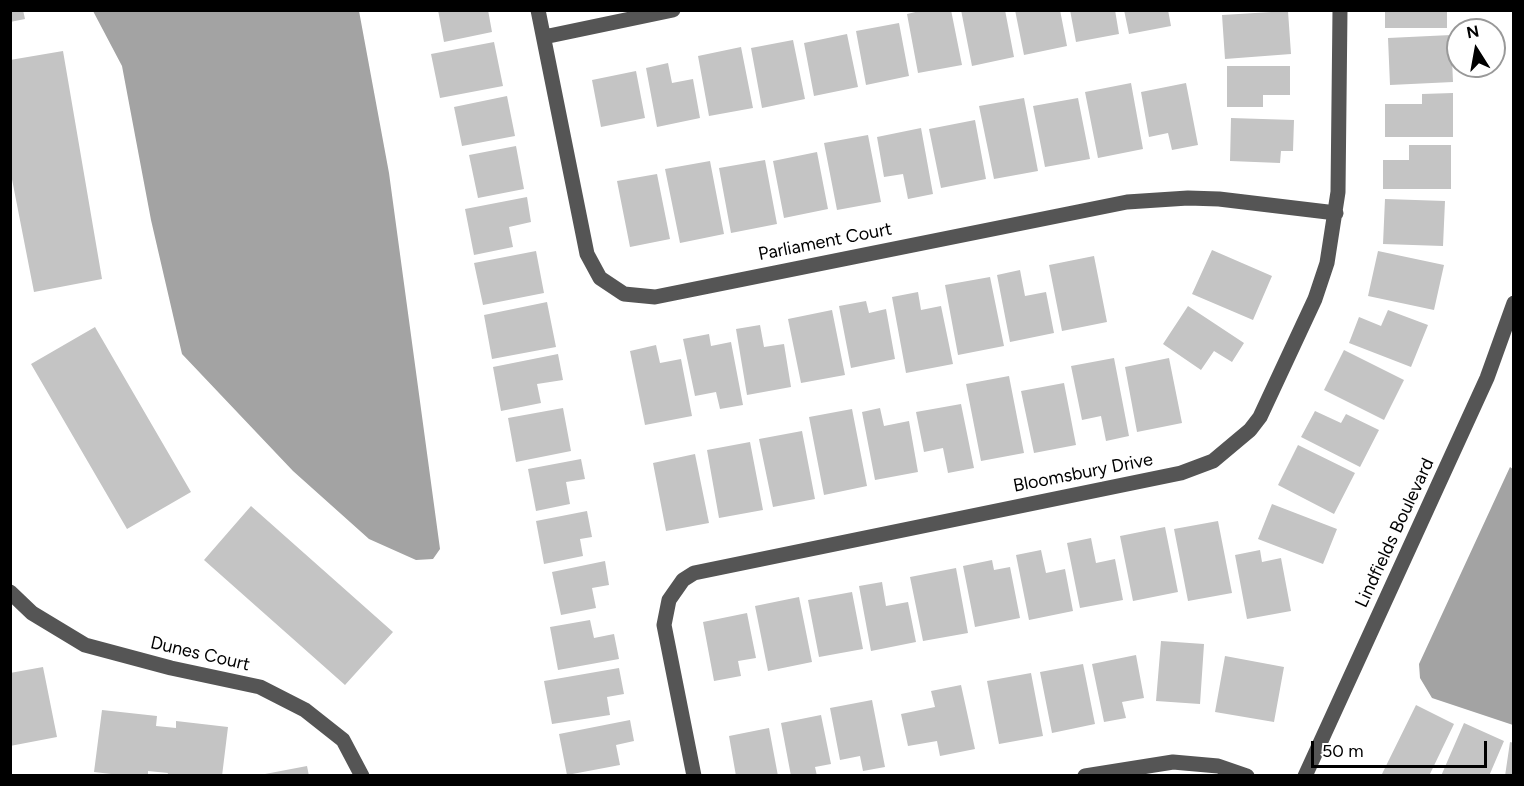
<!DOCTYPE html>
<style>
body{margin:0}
#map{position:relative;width:1524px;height:786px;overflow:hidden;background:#fff;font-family:Figtree,sans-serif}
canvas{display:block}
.frame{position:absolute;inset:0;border:12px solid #000;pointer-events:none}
.north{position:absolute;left:1446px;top:18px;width:60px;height:60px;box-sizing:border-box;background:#fff;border:2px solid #999;border-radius:50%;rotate:349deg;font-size:16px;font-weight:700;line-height:24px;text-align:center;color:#000}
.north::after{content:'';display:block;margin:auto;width:21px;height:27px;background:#000;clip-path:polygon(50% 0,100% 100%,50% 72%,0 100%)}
.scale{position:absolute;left:1311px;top:741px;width:176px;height:27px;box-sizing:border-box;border:3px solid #000;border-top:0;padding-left:8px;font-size:18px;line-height:21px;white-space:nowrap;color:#000;-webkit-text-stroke:4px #fff;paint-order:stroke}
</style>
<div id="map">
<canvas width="1524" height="786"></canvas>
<div class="frame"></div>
<div class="north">N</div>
<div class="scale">50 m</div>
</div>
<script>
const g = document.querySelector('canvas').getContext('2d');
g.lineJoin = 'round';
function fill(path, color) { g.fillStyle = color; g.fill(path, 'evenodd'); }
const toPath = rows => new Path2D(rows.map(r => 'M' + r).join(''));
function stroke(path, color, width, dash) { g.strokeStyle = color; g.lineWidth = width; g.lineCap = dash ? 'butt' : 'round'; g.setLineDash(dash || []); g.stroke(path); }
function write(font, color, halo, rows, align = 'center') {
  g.font = font + ' Figtree,sans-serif'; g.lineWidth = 5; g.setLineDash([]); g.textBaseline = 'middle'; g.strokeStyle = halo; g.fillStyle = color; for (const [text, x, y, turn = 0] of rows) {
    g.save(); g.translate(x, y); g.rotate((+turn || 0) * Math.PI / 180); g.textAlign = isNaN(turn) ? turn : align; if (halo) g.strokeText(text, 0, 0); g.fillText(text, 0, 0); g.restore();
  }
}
fill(toPath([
 [93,11,359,11,389,173,440,549,433,559,416,560,369,539,293,471,182,354,151,220,122,66],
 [1510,467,1514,470,1513,725,1432,698,1420,678,1419,664]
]), '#a3a3a3');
fill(toPath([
 [10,10,23,10,25,19,10,22],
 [438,10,488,10,492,32,444,42],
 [924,10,951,10,962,65,918,73,907,14],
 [961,10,1005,10,1014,57,972,66],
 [1015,10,1060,10,1067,46,1024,55],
 [1070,10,1115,10,1119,34,1076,42],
 [1124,10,1168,10,1171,26,1129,34],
 [1385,10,1447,10,1447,28,1385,28],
 [1288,11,1291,54,1225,59,1222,15],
 [899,23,909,76,866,85,856,31],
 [847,34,858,87,814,96,804,43],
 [1451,35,1453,82,1390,85,1388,38],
 [793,40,805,99,762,108,751,48],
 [494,42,503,86,440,98,431,54],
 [741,47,753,108,709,116,698,56],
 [63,51,102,279,34,292,10,169,10,60],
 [668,63,672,83,693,79,700,118,657,127,646,68],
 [1227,66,1290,66,1290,95,1263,95,1263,107,1227,107],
 [636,71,645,118,601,127,592,80],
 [1131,83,1143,149,1098,158,1085,92],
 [1186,83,1198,145,1172,150,1168,133,1149,137,1141,92],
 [1453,93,1453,137,1385,137,1385,104,1422,104,1422,94],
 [507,96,515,136,462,146,454,107],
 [1024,98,1038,171,994,179,979,106],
 [1078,98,1090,159,1045,167,1033,106],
 [1231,118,1294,120,1293,151,1281,151,1280,163,1230,161],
 [975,120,986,179,941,188,929,129],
 [921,128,933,194,908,199,903,174,884,177,877,137],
 [868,135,881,202,837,210,824,143],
 [1409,145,1451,145,1451,189,1383,189,1383,160,1409,160],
 [516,146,524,189,478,198,469,155],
 [817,152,828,209,784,218,773,161],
 [765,160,777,224,731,233,719,168],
 [710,161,724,234,680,243,665,169],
 [657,174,670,239,630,247,617,181],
 [527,197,531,222,509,227,513,247,474,255,465,209],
 [1385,199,1445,201,1443,246,1383,244],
 [1212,250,1272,276,1253,320,1192,294],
 [536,251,544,293,483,305,474,263],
 [1378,251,1444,265,1434,310,1368,296],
 [1094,256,1107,322,1062,331,1049,265],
 [1020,270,1025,296,1046,292,1054,333,1010,342,997,275],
 [990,277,1004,346,958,355,945,285],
 [918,292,921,310,941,306,953,364,906,373,892,297],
 [866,301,869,313,886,309,895,359,851,368,839,306],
 [547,302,556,347,492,359,484,315],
 [1188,306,1244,343,1232,362,1214,351,1201,370,1163,344],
 [832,310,845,375,801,383,788,319],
 [1388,310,1428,325,1411,367,1349,343,1359,317,1381,326],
 [760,325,764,347,784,344,791,387,747,395,736,329],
 [95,327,191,492,127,529,31,364],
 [709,334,711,346,731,342,743,405,720,409,716,392,695,396,683,339],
 [656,345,660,363,681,359,692,416,645,425,630,351],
 [1344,350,1404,380,1384,420,1324,390],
 [558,354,563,380,537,384,541,403,501,411,493,367],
 [1114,358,1129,436,1106,441,1101,416,1082,420,1071,366],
 [1169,358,1182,423,1137,432,1125,367],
 [1009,376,1024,453,981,461,966,384],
 [1064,383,1076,445,1034,453,1021,391],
 [961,404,974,468,948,473,943,448,924,452,916,412],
 [563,408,571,451,516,462,508,418],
 [880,408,884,426,909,421,918,472,875,480,862,412],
 [852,409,867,486,824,495,809,417],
 [1315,411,1341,423,1346,414,1379,430,1360,467,1301,437],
 [802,431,815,499,773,507,759,439],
 [750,442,763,510,719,518,707,450],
 [1298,445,1355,473,1334,514,1278,485],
 [695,454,709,523,666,531,653,463],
 [581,459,585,479,566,482,570,504,536,511,528,469],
 [1272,504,1337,529,1323,564,1258,539],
 [251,506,393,632,345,685,204,560],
 [587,511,592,537,580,539,583,556,544,564,536,521],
 [1218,521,1232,593,1188,601,1174,529],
 [1165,527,1178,592,1133,601,1120,536],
 [1091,538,1096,563,1115,559,1123,600,1080,608,1067,543],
 [1041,550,1046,573,1065,569,1073,611,1029,620,1016,555],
 [1260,550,1262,562,1281,558,1291,611,1247,619,1235,555],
 [992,560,994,570,1010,567,1020,618,975,627,963,566],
 [605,561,609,585,592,588,596,608,561,615,552,572],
 [956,568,968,633,923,641,910,577],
 [882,582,886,606,908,602,916,642,871,651,859,586],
 [852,592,863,649,819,657,808,600],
 [799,597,812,662,768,671,755,606],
 [747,613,756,658,738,661,741,676,714,681,703,622],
 [590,620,594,638,614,634,619,659,558,670,550,627],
 [1161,641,1204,644,1200,704,1156,701],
 [1136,655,1144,698,1122,702,1126,718,1104,722,1092,664],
 [1225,656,1284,667,1274,722,1215,712],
 [1083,664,1095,724,1052,733,1040,672],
 [43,667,57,737,10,746,10,673],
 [619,668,624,694,607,697,610,715,552,724,544,681],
 [1031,673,1043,736,999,744,987,681],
 [961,685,975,749,940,756,937,741,908,746,901,714,935,707,931,691],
 [872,700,885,767,863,771,860,756,840,760,830,708],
 [1416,705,1454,724,1429,776,1381,776],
 [102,710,157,716,156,726,176,728,176,721,228,727,222,776,167,776,168,773,148,771,148,776,128,776,94,772],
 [821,715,831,764,815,767,817,776,791,776,781,723],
 [630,720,634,741,616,745,620,765,567,775,559,734],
 [1464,723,1504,741,1489,776,1441,776],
 [769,728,778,776,736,776,729,736],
 [1510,742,1514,743,1514,776,1505,776],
 [307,766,309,776,265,776,265,774]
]), '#c4c4c4');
stroke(toPath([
 [538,10,587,254,600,278,624,294,655,297,1127,202,1188,198,1219,199,1336,213],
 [544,37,673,10],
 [10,592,32,613,85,645,171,668,260,687,305,710,343,740,362,776],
 [694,776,664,625,669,600,683,580,694,573,1181,473,1213,461,1250,430,1260,417,1315,299,1327,263,1338,192,1340,10],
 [1085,776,1173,762,1218,766,1247,776],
 [1305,776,1487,378,1514,303]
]), '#555', 15);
write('18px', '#000', '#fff', [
 ["Parliament Court",825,242,-11],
 ["Bloomsbury Drive",1083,473,-11],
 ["Lindfields Boulevard",1395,533,-65],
 ["Dunes Court",200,654,13]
]);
</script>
